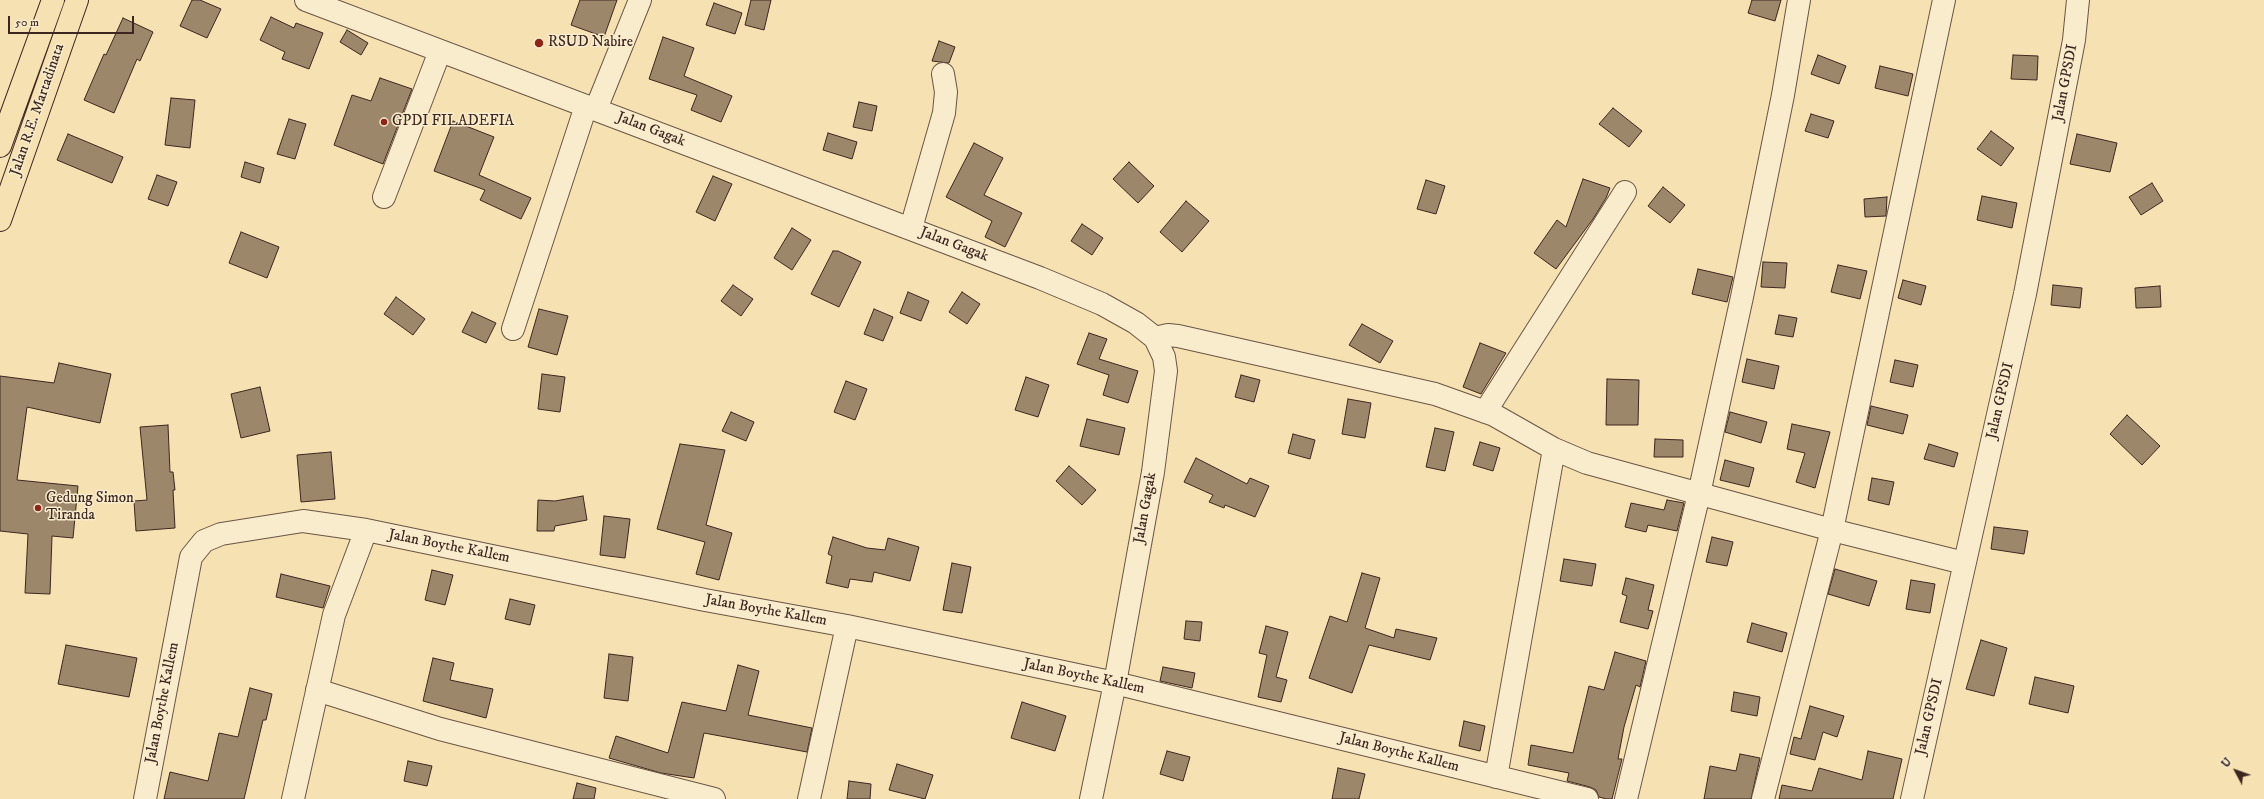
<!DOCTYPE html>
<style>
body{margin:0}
#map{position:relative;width:2264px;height:799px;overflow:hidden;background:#f5e1b2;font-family:"IM FELL DW Pica",serif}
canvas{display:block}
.north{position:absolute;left:2216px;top:751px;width:40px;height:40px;-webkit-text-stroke:3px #f8eccd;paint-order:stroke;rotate:311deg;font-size:11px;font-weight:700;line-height:16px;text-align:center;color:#3d261f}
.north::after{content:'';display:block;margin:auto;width:14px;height:18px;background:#3d261f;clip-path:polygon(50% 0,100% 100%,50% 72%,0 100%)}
.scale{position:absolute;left:8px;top:16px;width:126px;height:18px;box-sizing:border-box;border:2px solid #3d261f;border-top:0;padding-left:5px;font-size:12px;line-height:14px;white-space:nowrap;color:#3d261f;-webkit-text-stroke:3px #f8eccd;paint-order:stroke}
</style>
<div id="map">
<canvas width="2264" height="799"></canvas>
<div class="north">U</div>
<div class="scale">50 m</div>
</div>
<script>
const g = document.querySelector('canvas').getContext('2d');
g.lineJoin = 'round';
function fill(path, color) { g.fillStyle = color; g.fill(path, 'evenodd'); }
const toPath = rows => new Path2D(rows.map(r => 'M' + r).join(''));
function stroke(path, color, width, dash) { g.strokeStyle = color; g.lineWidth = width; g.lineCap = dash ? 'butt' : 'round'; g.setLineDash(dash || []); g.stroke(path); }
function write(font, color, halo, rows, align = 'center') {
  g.font = font + ' "IM FELL DW Pica",serif'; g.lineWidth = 3; g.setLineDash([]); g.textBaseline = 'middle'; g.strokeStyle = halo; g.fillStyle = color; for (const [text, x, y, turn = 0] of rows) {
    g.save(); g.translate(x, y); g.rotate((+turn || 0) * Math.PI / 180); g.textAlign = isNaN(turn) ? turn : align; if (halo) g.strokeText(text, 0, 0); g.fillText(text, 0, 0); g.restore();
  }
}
const building = toPath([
 [192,0,200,0,221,9,207,38,180,26,192,0],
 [580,0,617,0,604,37,571,25,580,0],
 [751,0,771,0,764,30,745,25,751,0],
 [1752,0,1781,0,1775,21,1748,13,1752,0],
 [714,3,742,13,735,34,706,25,714,3],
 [271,17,294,28,296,23,323,33,309,69,282,59,285,52,260,40,271,17],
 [123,18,153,32,140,61,137,59,114,113,84,100,104,54,106,55,123,18],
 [347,30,368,43,361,55,340,42,347,30],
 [663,37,694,48,684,76,732,96,721,122,691,110,697,95,649,79,663,37],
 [939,41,955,47,949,63,932,61,939,41],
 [1818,55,1846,66,1839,84,1811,74,1818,55],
 [2013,55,2038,56,2037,80,2011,79,2013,55],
 [1880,66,1913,74,1908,96,1875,88,1880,66],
 [380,78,412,89,383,164,334,145,352,95,371,101,380,78],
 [171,98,195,100,190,148,165,145,171,98],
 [859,102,877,106,872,131,853,127,859,102],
 [1613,108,1642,131,1629,147,1599,124,1613,108],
 [1811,114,1834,121,1828,138,1805,131,1811,114],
 [289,119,306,124,295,159,277,154,289,119],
 [453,121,494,137,479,175,531,198,521,219,480,200,485,190,434,171,453,121],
 [1991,131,2014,148,2001,166,1977,149,1991,131],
 [828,133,857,142,852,159,823,150,828,133],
 [68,134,123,157,112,183,57,160,68,134],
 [2077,134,2117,143,2110,172,2070,164,2077,134],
 [974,143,1003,158,984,195,1022,213,1005,247,985,237,992,221,946,197,974,143],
 [245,162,264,168,260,183,241,177,245,162],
 [1129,162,1154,186,1138,203,1113,179,1129,162],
 [157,175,177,182,168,206,148,199,157,175],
 [713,176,732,184,715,221,696,212,713,176],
 [1583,179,1610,188,1606,198,1593,219,1556,269,1534,253,1557,220,1566,227,1583,179],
 [1426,180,1445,186,1436,214,1417,209,1426,180],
 [2152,183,2163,201,2141,215,2129,197,2152,183],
 [1663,187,1685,205,1670,223,1648,206,1663,187],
 [1982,196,2017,203,2012,228,1977,220,1982,196],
 [1887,197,1886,216,1865,217,1864,199,1887,197],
 [1186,201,1209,221,1182,252,1160,232,1186,201],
 [1082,224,1103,238,1092,255,1071,241,1082,224],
 [792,228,811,240,792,270,774,258,792,228],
 [241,232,279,247,267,278,229,263,241,232],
 [833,251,838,251,861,262,839,307,811,294,833,251],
 [1763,262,1787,263,1785,288,1761,287,1763,262],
 [1838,265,1867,271,1860,299,1831,292,1838,265],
 [1698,269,1733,277,1727,302,1692,294,1698,269],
 [1903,280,1926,286,1921,305,1898,298,1903,280],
 [733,285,753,299,741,316,721,301,733,285],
 [2053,285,2082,288,2080,308,2051,305,2053,285],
 [2160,286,2161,307,2136,308,2135,288,2160,286],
 [908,292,929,301,921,321,900,313,908,292],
 [962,292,980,304,967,324,949,312,962,292],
 [396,297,425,319,413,335,384,314,396,297],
 [539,309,568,316,557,355,528,347,539,309],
 [874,309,893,317,883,341,864,334,874,309],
 [472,312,496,323,486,343,462,332,472,312],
 [1779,315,1797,318,1793,337,1775,334,1779,315],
 [1362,324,1393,341,1380,363,1349,345,1362,324],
 [1089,333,1107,339,1099,359,1138,371,1128,403,1103,395,1109,375,1077,364,1089,333],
 [1480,343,1506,353,1481,394,1463,387,1480,343],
 [1747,359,1779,366,1774,389,1742,382,1747,359],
 [1895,360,1918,365,1913,387,1890,382,1895,360],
 [59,363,111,374,100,423,27,407,17,480,78,486,73,538,52,536,50,594,25,593,28,534,0,531,0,376,54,383,59,363],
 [542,374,565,377,560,412,538,409,542,374],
 [1241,375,1260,380,1254,402,1235,397,1241,375],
 [1026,377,1049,385,1038,417,1015,410,1026,377],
 [1607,379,1639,380,1638,425,1606,425,1607,379],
 [846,381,867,389,855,420,834,412,846,381],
 [260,387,270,431,241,438,231,394,260,387],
 [1348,399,1371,403,1365,438,1342,434,1348,399],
 [1871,406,1908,415,1903,434,1867,425,1871,406],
 [731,412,754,422,746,441,722,431,731,412],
 [1730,412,1767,422,1761,443,1725,432,1730,412],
 [2127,415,2160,446,2142,465,2110,434,2127,415],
 [1087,419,1125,428,1119,455,1080,446,1087,419],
 [1792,424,1830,432,1815,488,1796,482,1805,453,1787,449,1792,424],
 [168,425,170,472,173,472,175,490,173,490,175,528,136,531,134,501,147,500,140,427,168,425],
 [1435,428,1454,432,1445,471,1426,467,1435,428],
 [1293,434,1315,440,1310,459,1288,453,1293,434],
 [1655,439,1683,440,1683,457,1654,457,1655,439],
 [1480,442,1500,448,1493,471,1473,465,1480,442],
 [680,444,725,450,706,525,732,533,719,580,696,574,705,542,657,529,680,444],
 [1929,444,1958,453,1954,467,1924,459,1929,444],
 [331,452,335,499,301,502,297,455,331,452],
 [1196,458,1247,484,1250,478,1269,486,1255,517,1225,505,1224,508,1209,502,1213,495,1184,482,1196,458],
 [1725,460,1754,468,1749,487,1720,480,1725,460],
 [1069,466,1096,490,1082,505,1056,481,1069,466],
 [1872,478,1894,482,1889,505,1868,500,1872,478],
 [583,496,587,520,555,526,554,531,537,531,538,500,555,501,583,496],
 [1667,500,1684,503,1677,531,1648,525,1646,532,1625,527,1631,503,1664,510,1667,500],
 [604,516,630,519,625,558,600,555,604,516],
 [1994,527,2028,531,2024,554,1991,549,1994,527],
 [833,537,867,548,885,550,888,538,919,547,910,581,874,572,872,582,850,579,848,588,826,583,832,556,828,554,833,537],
 [1712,537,1733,542,1727,566,1706,562,1712,537],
 [1564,559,1596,564,1592,586,1560,581,1564,559],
 [952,563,971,567,962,613,943,610,952,563],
 [1835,569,1877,581,1869,606,1828,594,1835,569],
 [432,570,453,575,445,605,425,600,432,570],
 [1362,573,1380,578,1365,628,1394,638,1396,629,1437,638,1430,660,1369,645,1352,693,1309,678,1330,616,1347,622,1362,573],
 [281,574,330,586,323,608,276,597,281,574],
 [1626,578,1654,585,1648,610,1653,611,1648,629,1620,622,1627,596,1622,594,1626,578],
 [1911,580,1935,584,1930,613,1906,609,1911,580],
 [510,599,535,605,530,625,505,619,510,599],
 [1186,621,1202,622,1200,641,1184,639,1186,621],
 [1752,623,1787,633,1782,652,1747,642,1752,623],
 [1266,626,1288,632,1276,677,1287,680,1281,702,1258,697,1267,655,1259,653,1266,626],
 [1981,640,2007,648,1994,696,1966,689,1981,640],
 [66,645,137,658,129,697,58,684,66,645],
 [1615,652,1646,661,1640,687,1636,685,1624,727,1618,759,1622,759,1612,799,1607,799,1599,797,1596,790,1590,787,1567,781,1569,773,1528,765,1531,745,1573,753,1589,686,1604,690,1615,652],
 [609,654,633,657,628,701,604,698,609,654],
 [433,658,454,663,450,680,493,689,486,718,423,701,433,658],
 [738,665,759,671,748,715,812,728,807,752,704,733,694,778,661,773,609,758,616,736,668,753,682,702,726,711,738,665],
 [1163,667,1195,673,1192,688,1160,681,1163,667],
 [2035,677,2074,686,2068,713,2029,704,2035,677],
 [250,688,272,694,266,720,263,720,244,799,164,799,170,772,208,781,219,733,238,737,250,688],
 [1734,692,1760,697,1757,716,1731,711,1734,692],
 [1022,702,1066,716,1055,751,1011,738,1022,702],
 [1810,706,1844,716,1837,737,1823,732,1815,760,1790,754,1794,737,1801,739,1810,706],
 [1464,721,1485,726,1480,751,1459,746,1464,721],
 [1167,751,1190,757,1183,781,1160,774,1167,751],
 [1868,751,1902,759,1893,799,1779,799,1782,785,1812,791,1819,768,1862,780,1868,751],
 [1740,754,1760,758,1751,799,1704,799,1710,766,1736,771,1740,754],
 [408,761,432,766,427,786,404,781,408,761],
 [897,764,933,775,925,799,889,790,897,764],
 [1338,768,1365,774,1359,799,1332,799,1338,768],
 [849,781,871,784,870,799,847,799,849,781],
 [577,783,596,788,594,799,573,799,577,783]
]);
fill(building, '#9d876b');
stroke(building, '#3d261f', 1);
const minor = toPath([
 [306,0,1040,278,1102,304,1136,323,1155,338,1164,357,1166,371,1153,472,1115,683,1091,799],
 [596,109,640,0],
 [384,197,440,51],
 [911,228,944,113,946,92,943,74],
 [513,329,586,106],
 [1155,338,1168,335,1178,336,1435,394,1494,415,1554,449,1587,463,1832,530,1964,563],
 [1485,412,1625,192],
 [317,690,440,729,714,799],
 [1496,777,1554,449],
 [145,799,191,557,204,541,221,534,303,521,366,530,705,600,847,626,1115,683,1587,799],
 [293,799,334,615,366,530],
 [809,799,847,626],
 [1626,799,1699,494,1742,297,1783,95,1799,0],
 [1763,799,1832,530,1944,0],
 [1912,799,2025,294,2074,40,2078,0]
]);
const highway = toPath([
 [0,146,53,0],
 [0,220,77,0]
]);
stroke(minor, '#6b5544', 24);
stroke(highway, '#3d261f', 24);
stroke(minor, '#f8eccd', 22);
stroke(highway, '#f5e1b2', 22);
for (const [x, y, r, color] of [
 [539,43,5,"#8f2418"],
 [384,122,4,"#8f2418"],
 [38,508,4,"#8f2418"]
]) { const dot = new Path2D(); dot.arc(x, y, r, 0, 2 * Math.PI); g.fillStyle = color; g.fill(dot); stroke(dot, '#f8eccd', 1.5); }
write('15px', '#3d261f', '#f8eccd', [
 ["RSUD Nabire",548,43],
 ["GPDI FILADEFIA",392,122],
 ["Gedung Simon",46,499],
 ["Tiranda",46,516]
], 'left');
write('15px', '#3d261f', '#f8eccd', [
 ["Jalan GPSDI",2066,83,-79],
 ["Jalan R.E. Martadinata",38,110,-71],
 ["Jalan Gagak",651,130,21],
 ["Jalan Gagak",954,245,21],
 ["Jalan GPSDI",2001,401,-77],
 ["Jalan Gagak",1146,508,-80],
 ["Jalan Boythe Kallem",449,547,11],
 ["Jalan Boythe Kallem",766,611,10],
 ["Jalan Boythe Kallem",1084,677,12],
 ["Jalan Boythe Kallem",163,703,-79],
 ["Jalan GPSDI",1930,717,-77],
 ["Jalan Boythe Kallem",1399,753,14]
]);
</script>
